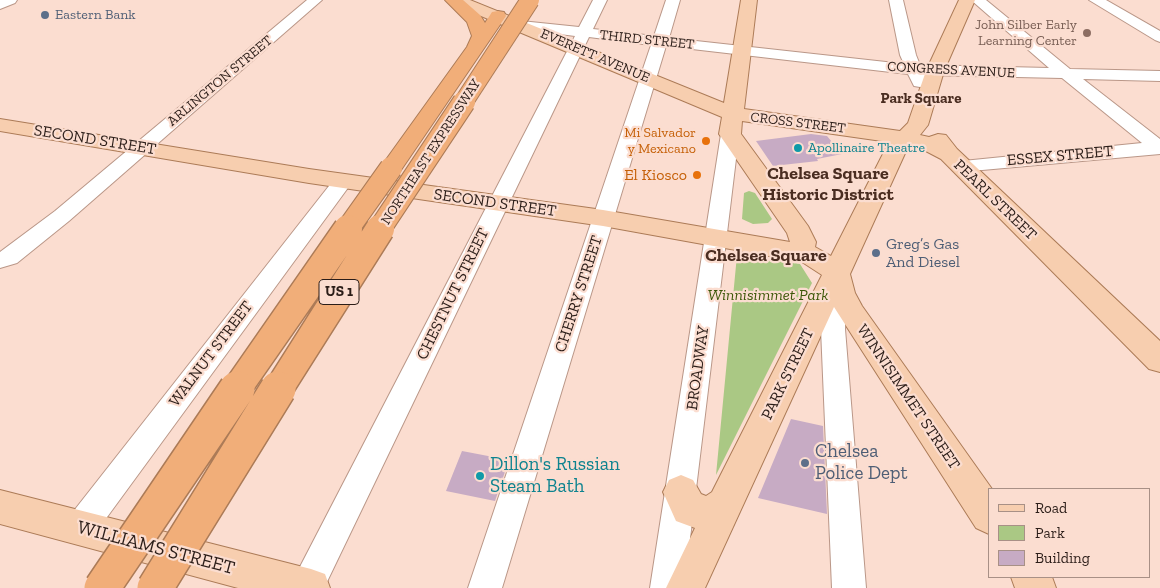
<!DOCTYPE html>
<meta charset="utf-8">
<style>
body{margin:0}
#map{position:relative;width:1160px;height:588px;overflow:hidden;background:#fbddd0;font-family:"Zilla Slab",serif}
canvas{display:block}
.legend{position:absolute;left:988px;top:488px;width:162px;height:90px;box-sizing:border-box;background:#fbddd0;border:1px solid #a89086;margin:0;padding:6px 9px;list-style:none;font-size:15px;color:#2b1d18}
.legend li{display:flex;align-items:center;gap:10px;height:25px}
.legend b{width:25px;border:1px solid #a89086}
</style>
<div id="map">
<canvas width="1160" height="588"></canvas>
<ul class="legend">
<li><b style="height:6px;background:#f7ceaf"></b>Road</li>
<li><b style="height:14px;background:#aac884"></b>Park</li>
<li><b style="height:14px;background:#c7abc4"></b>Building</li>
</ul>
</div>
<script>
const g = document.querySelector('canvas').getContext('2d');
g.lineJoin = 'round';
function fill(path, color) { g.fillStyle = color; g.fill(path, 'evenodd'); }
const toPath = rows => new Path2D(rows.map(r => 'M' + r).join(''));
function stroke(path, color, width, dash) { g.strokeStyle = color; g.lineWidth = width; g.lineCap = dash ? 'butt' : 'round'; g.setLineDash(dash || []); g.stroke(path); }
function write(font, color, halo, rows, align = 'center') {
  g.font = font + ' "Zilla Slab",serif'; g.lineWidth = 4.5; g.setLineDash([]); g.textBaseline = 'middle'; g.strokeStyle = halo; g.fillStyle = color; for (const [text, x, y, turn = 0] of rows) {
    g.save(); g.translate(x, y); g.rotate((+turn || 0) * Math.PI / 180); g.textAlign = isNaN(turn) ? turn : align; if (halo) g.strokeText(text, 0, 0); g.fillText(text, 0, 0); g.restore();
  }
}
fill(toPath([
 [749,191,755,193,772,219,768,223,753,224,742,219,744,193],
 [737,255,800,264,812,283,716,475]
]), '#aac884');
fill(toPath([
 [811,134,827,136,842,154,817,159,818,161,773,166,756,141],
 [791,419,823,426,827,514,758,498],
 [462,451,509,460,495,501,446,491]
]), '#c7abc4');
const minor = toPath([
 [0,0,17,0,15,3,0,9,0,0],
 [307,0,322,0,69,221,17,263,0,268,0,252,55,211,307,0],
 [593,0,607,0,593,29,654,36,666,0,680,0,669,38,904,64,900,55,889,0,903,0,916,55,920,65,1049,68,971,0,986,0,1070,69,1160,71,1160,81,1083,79,1160,139,1160,154,960,172,953,170,950,166,953,162,1142,143,1062,78,925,75,928,82,926,86,920,87,914,86,908,74,666,46,502,588,468,588,651,45,589,37,324,588,289,588,575,36,521,29,516,28,514,25,516,22,521,21,579,27,593,0],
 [1089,0,1106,0,1160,31,1160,42,1155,40,1089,0],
 [730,128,736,130,739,134,684,588,650,588,721,134,724,130,730,128],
 [343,175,350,177,353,181,350,185,91,539,80,544,69,539,64,528,69,517,336,177,343,175],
 [836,268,844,270,848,276,845,329,866,588,832,588,821,329,824,276,828,270,836,268]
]);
const major = toPath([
 [448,0,470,0,724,103,741,0,757,0,744,109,900,131,908,123,926,71,959,0,975,0,944,71,928,125,920,135,929,137,938,134,946,135,957,149,1160,341,1160,372,1149,369,941,159,920,148,910,146,907,149,850,274,855,293,862,306,992,489,989,489,989,534,976,528,834,307,705,588,666,588,695,528,676,521,663,492,669,480,681,475,693,480,701,494,706,496,712,492,822,275,802,262,603,226,309,183,0,131,0,119,309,169,603,210,790,242,787,233,719,134,722,117,450,3,448,0],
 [742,121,889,142,831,256,815,247,816,242,808,226,741,134,742,121],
 [0,490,311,569,325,574,330,588,238,588,0,524,0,490],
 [1011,577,1052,577,1056,588,1015,588,1011,577]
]);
const highway = toPath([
 [445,0,463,0,480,15,485,23,492,12,498,11,504,12,506,16,399,173,391,175,383,173,380,168,467,47,472,36,467,22,445,0]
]);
stroke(minor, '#ba9788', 2);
stroke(major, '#ac7b57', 2);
stroke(highway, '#ac7b57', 2);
fill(minor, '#fff');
fill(major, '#f7ceaf');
fill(highway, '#f1ae79');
const highwayBridgeFar3 = toPath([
 [463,103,530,0]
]);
const highwayBridgeFar2 = toPath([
 [347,230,391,168],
 [379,230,464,102]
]);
const highwayBridgeFar1 = toPath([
 [236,390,348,229],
 [278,390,380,229]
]);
const highwayBridge = toPath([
 [102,588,237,389],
 [155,588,278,389]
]);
stroke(highwayBridgeFar3, '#ac7b57', 20, []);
stroke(highwayBridgeFar2, '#ac7b57', 24, []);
stroke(highwayBridgeFar1, '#ac7b57', 31, []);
stroke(highwayBridge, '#ac7b57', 38, []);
stroke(highwayBridgeFar3, '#f1ae79', 18);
stroke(highwayBridgeFar2, '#f1ae79', 22);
stroke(highwayBridgeFar1, '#f1ae79', 28);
stroke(highwayBridge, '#f1ae79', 35);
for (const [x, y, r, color] of [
 [45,15,5,"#5c6f8a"],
 [1087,33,5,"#8d6e63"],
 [706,141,5,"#e8710a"],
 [798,148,5,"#0f9aa8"],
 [697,175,5,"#e8710a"],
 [876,253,5,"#5c6f8a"],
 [805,463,5,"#5c6f8a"],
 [480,476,5,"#0f9aa8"]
]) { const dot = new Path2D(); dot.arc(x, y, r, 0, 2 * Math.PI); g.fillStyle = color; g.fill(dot); stroke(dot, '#fbddd0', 2); }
write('14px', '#4e5e75', '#fbddd0', [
 ["Eastern Bank",55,15]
], 'left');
write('14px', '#785e54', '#fbddd0', [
 ["John Silber Early",1077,25],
 ["Learning Center",1077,41]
], 'right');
write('14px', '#2b1d18', '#fbddd0', [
 ["THIRD STREET",647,40,6],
 ["EVERETT AVENUE",595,56,23],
 ["CONGRESS AVENUE",951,70,3],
 ["ARLINGTON STREET",220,81,-40],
 ["CROSS STREET",798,123,7],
 ["NORTHEAST EXPRESSWAY",431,152,-57]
]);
write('14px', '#c56008', '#fbddd0', [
 ["Mi Salvador",696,133],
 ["y Mexicano",696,149]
], 'right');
write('14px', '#0d838f', '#fbddd0', [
 ["Apollinaire Theatre",808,148]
], 'left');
write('bold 15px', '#4a2d21', '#fbddd0', [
 ["Park Square",921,99]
]);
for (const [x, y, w] of [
 [339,292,40]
]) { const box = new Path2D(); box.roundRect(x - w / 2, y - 12.5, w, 25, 4); g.fillStyle = '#fbddd0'; g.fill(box); stroke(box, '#2b1d18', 1); }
write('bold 15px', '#2b1d18', null, [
 ["US 1",339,292]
]);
write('16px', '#2b1d18', '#fbddd0', [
 ["SECOND STREET",95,140,9],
 ["ESSEX STREET",1060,156,-5],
 ["PEARL STREET",995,200,44],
 ["SECOND STREET",495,203,8],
 ["CHESTNUT STREET",453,294,-64],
 ["CHERRY STREET",579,294,-72],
 ["WALNUT STREET",211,354,-53],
 ["BROADWAY",698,368,-82],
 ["PARK STREET",788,374,-64],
 ["WINNISIMMET STREET",908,397,56]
]);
write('16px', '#c56008', '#fbddd0', [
 ["El Kiosco",687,175]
], 'right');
write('16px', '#4e5e75', '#fbddd0', [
 ["Greg’s Gas",886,244],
 ["And Diesel",886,262]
], 'left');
write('italic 16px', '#3c5708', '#fbddd0', [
 ["Winnisimmet Park",768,295]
]);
write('bold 18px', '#4a2d21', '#fbddd0', [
 ["Chelsea Square",828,174],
 ["Historic District",828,195],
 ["Chelsea Square",766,256]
]);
write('19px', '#4e5e75', '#fbddd0', [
 ["Chelsea",815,452],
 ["Police Dept",815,474]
], 'left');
write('19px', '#0d838f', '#fbddd0', [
 ["Dillon's Russian",490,465],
 ["Steam Bath",490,487]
], 'left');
write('19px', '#2b1d18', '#fbddd0', [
 ["WILLIAMS STREET",156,548,15]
]);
</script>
